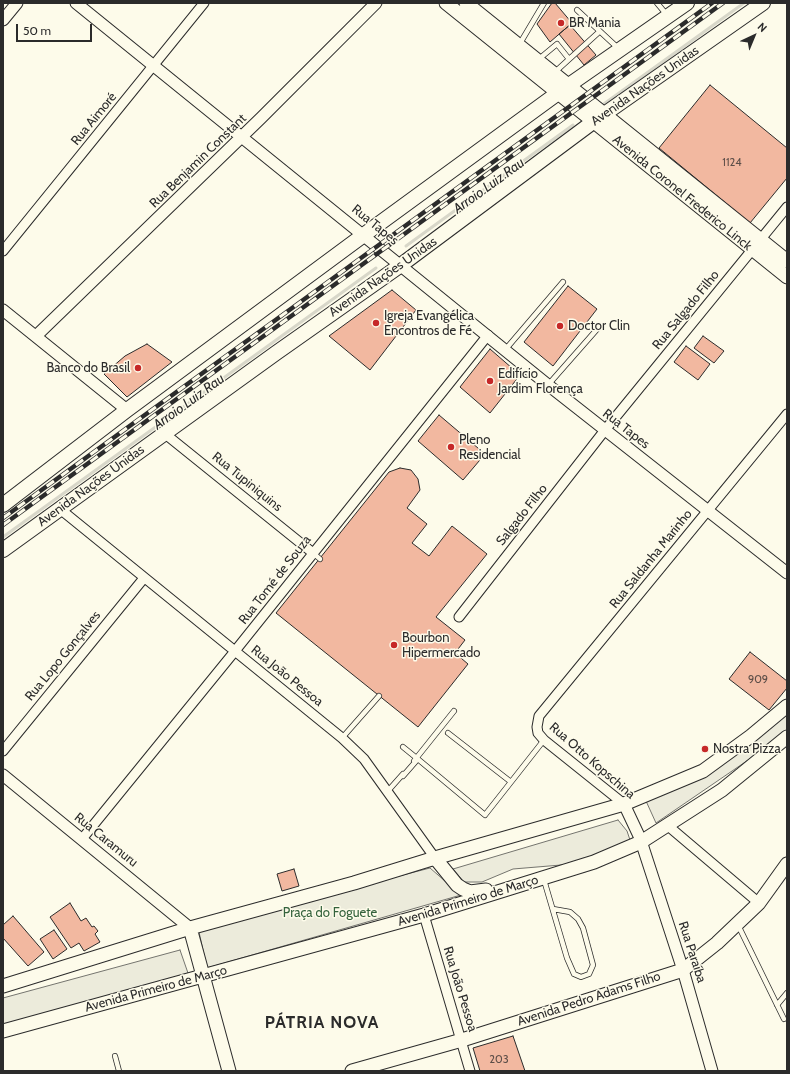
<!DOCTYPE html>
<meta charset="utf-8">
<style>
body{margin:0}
#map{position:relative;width:790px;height:1074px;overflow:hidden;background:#fdfbea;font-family:Cabin,sans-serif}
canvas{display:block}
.frame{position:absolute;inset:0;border:4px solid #2b2b2b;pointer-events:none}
.north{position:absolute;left:734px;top:16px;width:40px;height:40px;-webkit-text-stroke:3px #fdfbea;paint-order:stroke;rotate:44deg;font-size:11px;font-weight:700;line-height:16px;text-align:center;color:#2b2b2b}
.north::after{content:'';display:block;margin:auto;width:14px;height:18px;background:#2b2b2b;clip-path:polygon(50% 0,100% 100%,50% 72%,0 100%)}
.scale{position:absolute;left:16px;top:24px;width:76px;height:18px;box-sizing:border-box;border:2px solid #2b2b2b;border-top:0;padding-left:5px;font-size:12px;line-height:14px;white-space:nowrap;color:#2b2b2b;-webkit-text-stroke:3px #fdfbea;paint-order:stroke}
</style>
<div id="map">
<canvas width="790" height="1074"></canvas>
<div class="frame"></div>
<div class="north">N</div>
<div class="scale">50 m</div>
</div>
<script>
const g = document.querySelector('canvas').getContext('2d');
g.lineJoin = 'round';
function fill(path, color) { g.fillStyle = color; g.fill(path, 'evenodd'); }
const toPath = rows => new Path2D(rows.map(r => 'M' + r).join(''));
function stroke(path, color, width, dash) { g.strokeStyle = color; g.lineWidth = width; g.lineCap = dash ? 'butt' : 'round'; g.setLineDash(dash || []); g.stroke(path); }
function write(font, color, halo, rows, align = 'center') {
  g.font = font + ' Cabin,sans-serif'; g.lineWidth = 3; g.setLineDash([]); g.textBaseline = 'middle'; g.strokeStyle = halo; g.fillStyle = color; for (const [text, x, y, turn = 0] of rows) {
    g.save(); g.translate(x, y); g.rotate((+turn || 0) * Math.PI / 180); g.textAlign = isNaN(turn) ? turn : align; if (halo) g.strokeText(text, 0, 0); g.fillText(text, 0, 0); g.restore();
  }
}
const green = toPath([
 [787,712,787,730,773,743,656,823,646,801,787,712],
 [618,820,627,831,631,843,573,864,513,869,482,882,464,882,453,869,618,820],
 [430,868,461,895,207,968,199,932,353,888,430,868],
 [180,950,189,976,3,1026,3,998,180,950]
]);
fill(green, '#ecebdb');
stroke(green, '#74746e', 1);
stroke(toPath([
 [601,106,744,3],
 [406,246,573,125],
 [3,537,376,268]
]), '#d8d7c9', 3);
const building = toPath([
 [552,3,555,3,572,23,550,42,537,24,552,3],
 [570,25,596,55,584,65,559,34,570,25],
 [710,85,787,148,787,178,750,223,659,148,710,85],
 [568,286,597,309,553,366,524,342,568,286],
 [392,290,416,310,370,370,329,336,392,290],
 [703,336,724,351,714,363,694,348,703,336],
 [147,344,172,362,127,397,104,374,125,356,147,344],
 [686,346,710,364,698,380,674,362,686,346],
 [490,349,520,375,490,413,460,387,490,349],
 [439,415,485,454,463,480,418,441,439,415],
 [400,468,411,470,418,479,420,490,407,508,427,524,412,543,429,556,452,526,487,554,436,617,465,640,455,653,468,664,418,727,276,613,389,472,400,468],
 [750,652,787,681,787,688,769,710,729,679,750,652],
 [294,869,299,886,282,891,277,874,294,869],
 [70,903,81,921,86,918,92,927,94,926,98,931,95,934,100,942,84,951,79,943,71,948,50,917,70,903],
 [13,916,44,952,28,966,3,938,3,925,13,916],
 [54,930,67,949,53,959,40,939,54,930],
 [513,1036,525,1071,480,1071,473,1048,513,1036]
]);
fill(building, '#f2b8a0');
stroke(building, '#2b2b2b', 1);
const service = toPath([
 [657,3,667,15],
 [577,10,619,49],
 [519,45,544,3],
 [539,59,557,44,569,59],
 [555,72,599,32],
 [505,350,563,282],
 [548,385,599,327],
 [313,553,320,559],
 [342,738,379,696],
 [403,747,419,760],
 [414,761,454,711],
 [403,776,417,760,419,760,485,815,511,782,448,733],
 [511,782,544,740],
 [387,792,403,774],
 [544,880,567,958,574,974,581,977,589,974,593,965,583,928,578,919,570,912,553,909],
 [738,925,784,1019],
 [777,1005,787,993],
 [115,1056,119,1071]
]);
const minor = toPath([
 [3,251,204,3],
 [164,433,313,553],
 [60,509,342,738,364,759,435,858],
 [459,617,605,430,787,207],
 [3,751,144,578],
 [624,804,544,740,538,733,537,727,539,716,787,414],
 [667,825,759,903],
 [82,839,235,651,488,335],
 [424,915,470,1071]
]);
const tertiary = toPath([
 [76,3,548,385,787,573],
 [3,20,17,3],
 [3,310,127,410],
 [36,336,261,118,376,3],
 [3,775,190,928],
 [624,804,640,838,683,970,712,1071]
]);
const secondary = toPath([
 [446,3,787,277],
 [466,3,787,261],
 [435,858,457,885,463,889,470,892,486,890],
 [190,928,229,1071],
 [3,986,190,928,354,883,435,858,624,804,703,771,751,736,787,706],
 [3,1031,424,915,594,862,641,842,722,790,787,737],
 [352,1071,462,1040,683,970,717,943,759,903,787,864]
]);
const primary = toPath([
 [3,505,127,410,365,234,569,85,687,3],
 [3,550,276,353,401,265,593,122,763,3]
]);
stroke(service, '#2b2b2b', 6);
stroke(minor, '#2b2b2b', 11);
stroke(tertiary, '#2b2b2b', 13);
stroke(secondary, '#2b2b2b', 15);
stroke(primary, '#2b2b2b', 16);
stroke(service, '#fdfbea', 4.5);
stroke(minor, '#fdfbea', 9);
stroke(tertiary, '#fdfbea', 11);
stroke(secondary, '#fdfbea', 13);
stroke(primary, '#fdfbea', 14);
const rail = toPath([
 [3,518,712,3],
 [3,525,723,3]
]);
stroke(rail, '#2b2b2b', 4.5);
stroke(rail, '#fdfbea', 3, [9]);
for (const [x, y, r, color] of [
 [561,23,4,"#c62828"],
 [376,323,4,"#c62828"],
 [560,326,4,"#c62828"],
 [138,368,4,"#c62828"],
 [490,381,4,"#c62828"],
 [451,447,4,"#c62828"],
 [394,645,4,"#c62828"],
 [705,749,4,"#c62828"]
]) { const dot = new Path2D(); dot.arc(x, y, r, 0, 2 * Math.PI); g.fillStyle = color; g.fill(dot); stroke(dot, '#fdfbea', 1.5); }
write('11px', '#5d4e48', null, [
 ["1124",732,163],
 ["909",758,680],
 ["203",499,1060]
]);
write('13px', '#2b2b2b', '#fdfbea', [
 ["BR Mania",569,23],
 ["Igreja Evangélica",384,316],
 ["Encontros de Fé",384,331],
 ["Doctor Clin",568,326],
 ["Banco do Brasil",130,368,"right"],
 ["Edifício",498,374],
 ["Jardim Florença",498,389],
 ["Pleno",459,440],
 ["Residencial",459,455],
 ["Bourbon",402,638],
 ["Hipermercado",402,653],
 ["Nostra Pizza",713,749]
], 'left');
write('13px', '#2b2b2b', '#fdfbea', [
 ["Avenida Nações Unidas",645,86,-35],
 ["Rua Aimoré",94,119,-51],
 ["Rua Benjamin Constant",198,161,-44],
 ["Avenida Coronel Frederico Linck",682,193,39],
 ["Rua Tapes",375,225,39],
 ["Avenida Nações Unidas",383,277,-35],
 ["Rua Salgado Filho",686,310,-51],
 ["Rua Tapes",626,429,38],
 ["Rua Tupiniquins",247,482,39],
 ["Avenida Nações Unidas",91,486,-36],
 ["Salgado Filho",522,515,-52],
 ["Rua Saldanha Marinho",651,559,-51],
 ["Rua Tomé de Souza",275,580,-52],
 ["Rua Lopo Gonçalves",63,656,-51],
 ["Rua João Pessoa",287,676,39],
 ["Rua Otto Kopschina",592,761,41],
 ["Rua Caramuru",106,840,39],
 ["Avenida Primeiro de Março",468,901,-17],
 ["Rua Paraíba",692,952,72],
 ["Avenida Primeiro de Março",156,989,-15],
 ["Rua João Pessoa",460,989,73],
 ["Avenida Pedro Adams Filho",589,999,-18]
]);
write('13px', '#34623c', '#fdfbea', [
 ["Praça do Foguete",330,913]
]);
write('italic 14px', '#2b2b2b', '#fdfbea', [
 ["Arroio Luiz Rau",489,186,-36],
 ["Arroio Luiz Rau",189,402,-36]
]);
g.letterSpacing = '1px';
write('bold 17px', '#2b2b2b', '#fdfbea', [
 ["PÁTRIA NOVA",322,1023]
]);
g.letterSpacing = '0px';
</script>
